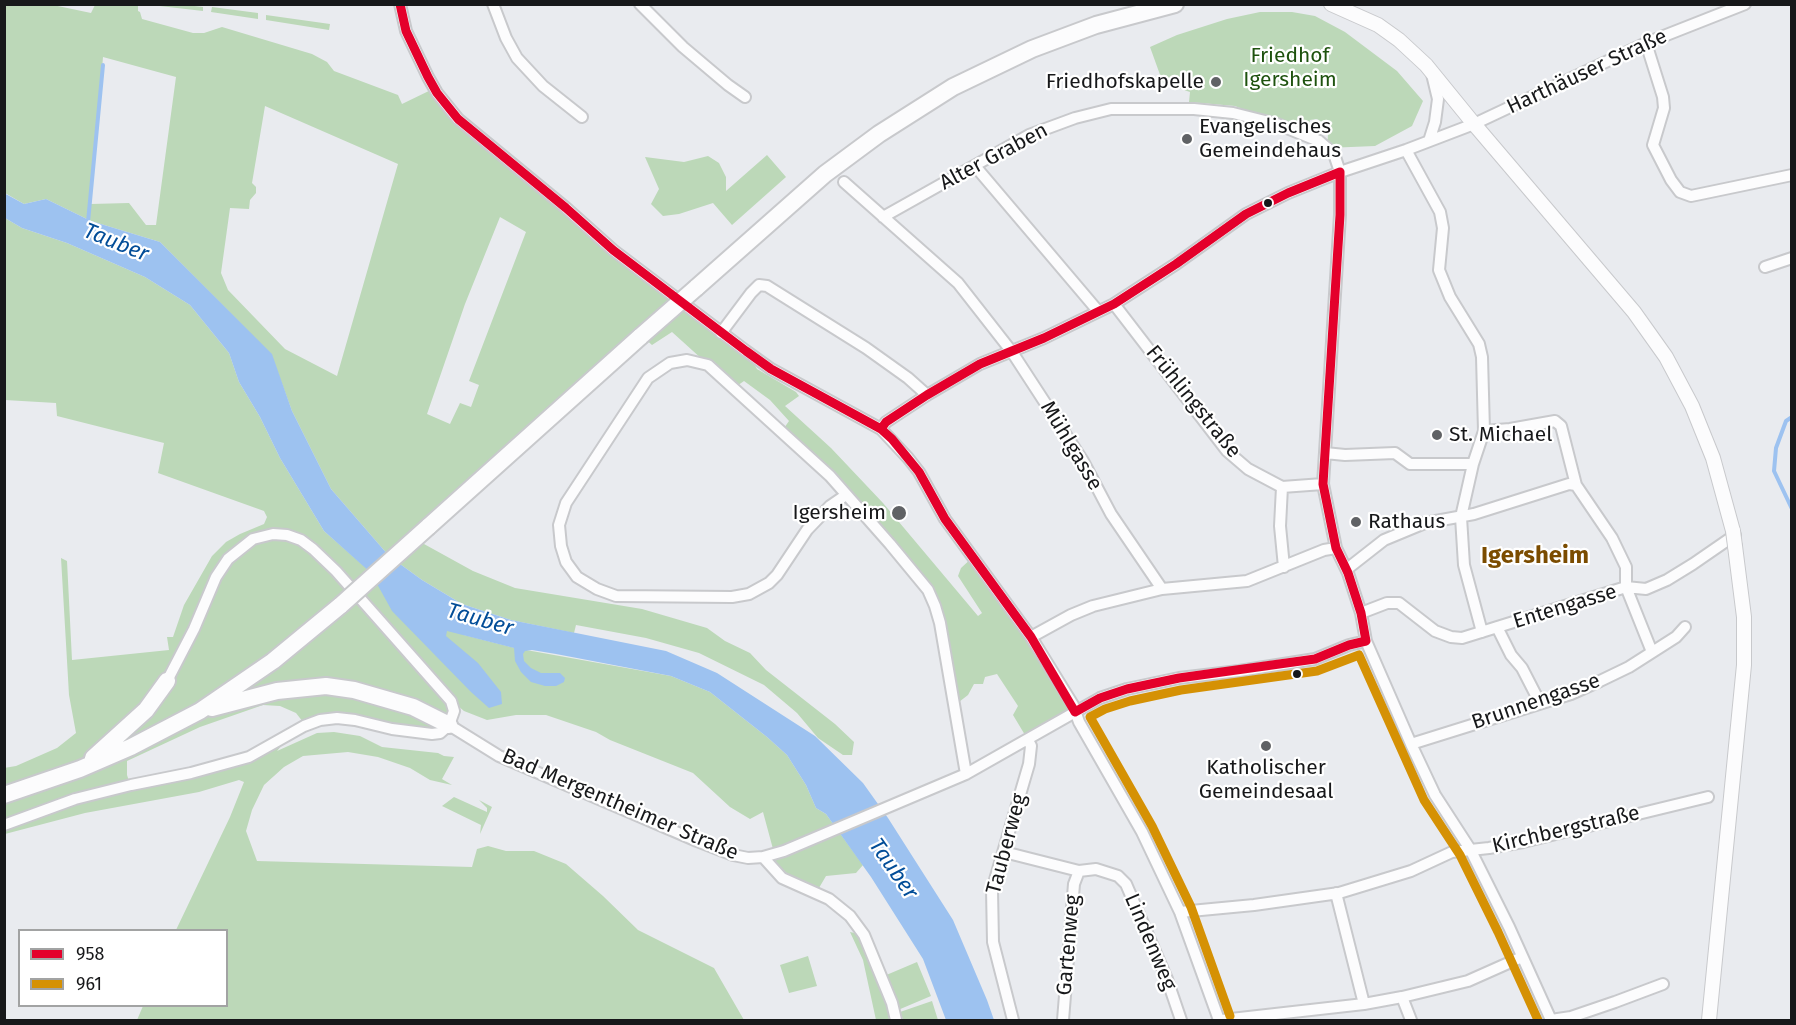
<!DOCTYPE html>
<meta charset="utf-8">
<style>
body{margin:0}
#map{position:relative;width:1796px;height:1025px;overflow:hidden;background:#e9ebef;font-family:"Fira Sans",sans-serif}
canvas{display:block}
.frame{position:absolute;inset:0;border:6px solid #17181a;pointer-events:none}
.legend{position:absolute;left:18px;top:929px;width:210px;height:78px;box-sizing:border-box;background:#fff;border:2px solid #a2a3a3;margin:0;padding:8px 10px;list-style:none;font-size:18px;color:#17181a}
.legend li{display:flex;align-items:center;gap:12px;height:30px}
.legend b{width:30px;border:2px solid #a2a3a3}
</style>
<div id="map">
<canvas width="1796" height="1025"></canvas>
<div class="frame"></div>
<ul class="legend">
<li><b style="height:8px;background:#e4002b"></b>958</li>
<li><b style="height:8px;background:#d59104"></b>961</li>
</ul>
</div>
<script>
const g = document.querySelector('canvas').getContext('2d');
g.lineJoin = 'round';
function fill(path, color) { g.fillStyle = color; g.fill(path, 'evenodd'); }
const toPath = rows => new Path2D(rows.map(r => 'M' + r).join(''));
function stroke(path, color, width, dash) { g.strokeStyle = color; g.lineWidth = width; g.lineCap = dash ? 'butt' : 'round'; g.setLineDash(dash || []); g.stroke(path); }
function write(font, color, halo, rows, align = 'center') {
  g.font = font + ' "Fira Sans",sans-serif'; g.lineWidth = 4.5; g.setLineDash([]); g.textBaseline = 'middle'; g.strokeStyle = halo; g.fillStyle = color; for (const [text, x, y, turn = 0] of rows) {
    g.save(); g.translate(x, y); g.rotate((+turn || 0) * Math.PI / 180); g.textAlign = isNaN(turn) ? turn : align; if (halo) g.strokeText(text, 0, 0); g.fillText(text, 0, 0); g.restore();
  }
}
fill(toPath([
 [5,5,53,5,91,13,95,5,138,5,138,11,140,12,142,19,193,33,204,33,222,27,312,54,327,62,334,71,398,95,402,104,435,88,458,119,746,351,757,369,796,392,799,396,785,406,831,448,883,503,978,616,982,613,958,576,961,568,973,557,1075,712,1028,740,1013,715,1018,706,997,674,985,677,983,684,974,684,968,695,955,705,928,590,782,431,789,421,770,400,744,381,734,388,672,332,652,345,642,336,428,527,409,532,424,544,473,571,515,588,642,609,707,628,725,641,750,653,766,670,835,724,854,742,852,755,843,755,818,738,797,713,764,685,699,653,646,638,576,625,574,633,511,620,462,604,422,580,389,556,331,489,292,411,271,354,160,242,91,221,46,199,24,204,5,193],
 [103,57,176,77,156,225,146,225,129,203,91,204],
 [265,106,398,164,337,376,285,349,228,290,221,273,230,208,249,209,250,200,256,193,256,187,252,183],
 [500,217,526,232,469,381,479,385,471,407,460,403,450,424,427,414,465,304],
 [151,5,186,5,203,7,203,11],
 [212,7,258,13,258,19,211,12],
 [1260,12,1292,12,1315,16,1345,32,1397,71,1423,101,1412,126,1375,146,1327,148,1328,135,1327,125,1317,119,1310,120,1306,135,1235,106,1189,102,1190,92,1163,83,1150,47,1177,35,1227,19],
 [266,15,330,24,329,30,266,20],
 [767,155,786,177,732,225,713,203,679,214,663,216,651,204,659,189,645,157,684,162,708,156,719,163,726,177,726,191],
 [5,218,22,228,67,243,145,277,190,305,229,353,239,382,260,417,280,458,324,531,372,573,462,628,464,635,515,648,671,676,710,692,767,737,787,755,806,785,816,808,826,814,863,865,856,873,826,876,816,893,782,878,763,857,773,849,763,812,750,819,730,807,693,773,610,740,596,732,546,715,516,715,487,720,464,711,452,701,454,711,440,733,355,720,303,722,296,713,280,706,263,705,200,727,127,761,127,775,130,784,249,757,294,731,277,751,317,733,334,732,360,736,382,747,438,753,444,756,454,757,442,779,452,785,430,780,410,768,378,757,348,752,303,756,284,767,264,785,252,810,246,831,257,861,472,867,477,849,488,846,506,851,534,851,566,864,603,896,638,930,714,968,744,1020,137,1020,143,1006,226,1006,226,930,176,930,230,817,244,782,239,780,199,792,85,813,5,834,4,768,16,766,57,748,76,733,69,695,61,558,67,561,72,660,169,650,167,637,173,637,184,605,212,556,226,542,240,534,264,524,267,517,264,511,158,473,164,443,57,416,56,403,5,400],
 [454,797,487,812,487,808,479,800,492,807,480,834,481,825,442,806],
 [850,932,864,935,896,1020,876,1020,863,960],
 [808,956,817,986,789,993,780,965],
 [917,962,931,996,898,1010,884,976],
 [932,1001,938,1020,903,1020,900,1012]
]), '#bcd8b8');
fill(toPath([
 [4,193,24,204,46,199,91,221,160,242,272,354,292,411,331,489,389,556,422,580,462,604,511,620,666,651,717,673,815,736,863,783,888,818,953,920,987,1000,994,1020,946,1020,923,959,871,877,826,814,816,808,806,785,787,755,767,737,710,692,671,676,556,654,532,650,525,651,523,654,524,661,531,668,541,673,560,673,565,678,564,682,556,686,545,686,531,682,521,672,515,661,514,648,447,631,446,636,478,663,501,692,502,704,489,708,471,692,392,611,371,573,324,531,280,458,260,417,239,382,229,353,190,305,145,277,67,243,22,228,5,218]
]), '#9dc2f0');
stroke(toPath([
 [88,222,103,65],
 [1792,417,1786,421,1776,448,1774,471,1792,509]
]), '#9dc2f0', 4);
const street = toPath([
 [400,4,406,31,428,77,437,93,458,119,566,208,613,250,746,351,771,369,881,429,908,458,919,472,945,519,1031,637,1073,705,1079,722,1142,832,1180,912,1219,1020],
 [493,4,506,38,517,58,543,86,582,117],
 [640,4,683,47,728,85,745,97],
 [1646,43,1663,97,1664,108,1653,145,1671,180,1680,192,1691,196,1792,175],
 [1429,141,1435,122,1438,99,1432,74],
 [1406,150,1440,212,1443,228,1439,270,1450,297,1479,344,1482,357,1484,431,1473,464,1461,517,1464,565,1482,632],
 [975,166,1098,311],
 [844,182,958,283,1012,352,1083,461,1111,514,1162,589],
 [883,217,1029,135,1075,118,1111,109,1194,109,1233,113,1277,124,1319,141,1334,154,1340,172,1340,215,1323,484,1336,548,1348,573,1361,613,1366,641,1411,744,1435,795,1470,849,1509,927,1551,1020],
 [1765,267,1792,258],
 [1114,304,1227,451,1248,469,1282,487,1323,484],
 [721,333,751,293,759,285,767,286,866,348,908,378,927,395],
 [881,429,886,422,927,395,980,364,1044,338,1114,304,1176,264,1246,214,1288,193,1340,172,1406,150,1474,124,1646,43,1745,4],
 [1484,431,1510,429,1555,421,1561,426,1576,485,1612,538,1626,567,1626,587,1652,652],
 [1325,453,1345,455,1395,453,1410,464,1473,464],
 [1282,487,1280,526,1284,567],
 [846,495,830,506,807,530,777,575,769,583,749,594,732,597,616,596,597,589,577,577,566,562,561,546,559,525,566,503,648,378,670,363,687,360,708,365,830,476,890,544,928,590,935,606,940,623,966,774],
 [1347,569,1384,540,1425,523,1474,514,1569,484,1576,485],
 [1361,613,1387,603,1399,603,1435,631,1451,637,1462,638,1626,587,1646,589,1667,580,1693,564,1735,535],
 [1497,627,1511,655,1522,668,1540,703],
 [1031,637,1071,615,1093,606,1162,589,1247,581,1324,550,1336,548],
 [449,725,499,756,697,841,733,855,748,858,763,857,784,851,966,774,1100,698,1127,689,1179,678,1239,671,1315,659,1349,645,1366,641],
 [1411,744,1571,694,1600,681,1629,667,1676,637,1685,627],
 [4,825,75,799,131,785,191,773,249,757,304,726,320,720,337,718,355,720,392,729,432,734,440,733,449,725,454,711,451,701,336,571,313,549,301,540,287,535,273,534,253,539,228,559,216,577,194,629,167,681],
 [1004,852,1079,871,1096,869,1118,876,1126,884,1167,979,1181,1020],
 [763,857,782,878,829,899,850,916,864,935,892,1003,896,1020],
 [1336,893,1364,1004],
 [1180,912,1254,905,1339,893,1411,871,1452,852,1489,848,1523,842,1708,797],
 [1402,997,1411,1020],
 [1013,1020,993,942,992,890,1029,764,1031,746,1028,740],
 [1063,1020,1074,884,1079,871],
 [1222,1020,1364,1004,1402,997,1468,981,1522,957],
 [1551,1020,1571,1017,1615,1002,1663,984]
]);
const secondary = toPath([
 [1331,4,1378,25,1399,40,1426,65,1474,124,1634,312,1666,357,1692,406,1713,458,1733,531],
 [1709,1020,1744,665,1744,617,1735,546]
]);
const primary = toPath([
 [696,288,825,174,879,134,953,87,1032,49,1096,25,1175,4],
 [428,527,641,336],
 [212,708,277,691,326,686,354,690,413,707,449,725],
 [93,758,146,710,167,681],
 [4,795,80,769,131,747,200,711,273,661,341,605]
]);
stroke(street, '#c8c9cc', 14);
stroke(secondary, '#c8c9cc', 16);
stroke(primary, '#c8c9cc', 20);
stroke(street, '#fcfcfd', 10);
stroke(secondary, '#fcfcfd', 14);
stroke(primary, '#fcfcfd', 16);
const secondaryBridge = toPath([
 [1733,531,1735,546]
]);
const primaryBridge = toPath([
 [641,336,696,288],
 [341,605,428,527]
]);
stroke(secondaryBridge, '#c8c9cc', 16, []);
stroke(primaryBridge, '#c8c9cc', 20, []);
stroke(secondaryBridge, '#fcfcfd', 14);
stroke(primaryBridge, '#fcfcfd', 16);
stroke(toPath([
 [400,4,406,31,428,77,437,93,458,119,566,208,613,250,746,351,771,369,881,429,892,439,919,472,945,519,1031,637,1075,712],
 [1340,172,1340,215,1323,484,1336,548,1348,573,1361,613,1366,641],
 [881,429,886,422,927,395,980,364,1044,338,1114,304,1176,264,1246,214,1288,193,1340,172],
 [1075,712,1100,698,1127,689,1179,678,1315,659,1349,645,1366,641]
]), '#e4002b', 9);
stroke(toPath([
 [1230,1016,1191,907,1152,826,1090,717,1105,709,1130,701,1181,690,1317,671,1359,655,1424,800,1460,855,1498,932,1538,1020]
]), '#d59104', 9);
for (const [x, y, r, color] of [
 [1216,82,6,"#606265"],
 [1187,139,6,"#606265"],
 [1268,203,5,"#17181a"],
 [1437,435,6,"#606265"],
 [899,513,8,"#606265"],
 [1356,522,6,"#606265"],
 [1297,674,5,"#17181a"],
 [1266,746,6,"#606265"]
]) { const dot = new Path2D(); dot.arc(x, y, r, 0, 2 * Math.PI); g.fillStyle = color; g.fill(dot); stroke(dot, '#fff', 2); }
write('21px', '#1e520e', '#fff', [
 ["Friedhof",1290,56],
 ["Igersheim",1290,80]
]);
write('21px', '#17181a', '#fff', [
 ["Harthäuser Straße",1587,72,-25],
 ["Alter Graben",994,157,-28],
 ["Frühlingstraße",1193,402,51],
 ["Mühlgasse",1071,446,59],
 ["Entengasse",1565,607,-17],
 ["Brunnengasse",1536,702,-19],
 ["Bad Mergentheimer Straße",620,805,23],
 ["Kirchbergstraße",1566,830,-13],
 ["Tauberweg",1007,844,-75],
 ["Lindenweg",1150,942,67],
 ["Gartenweg",1069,945,-85]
]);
write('21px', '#17181a', '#fff', [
 ["Friedhofskapelle",1204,82,"right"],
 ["Evangelisches",1199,127],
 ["Gemeindehaus",1199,151],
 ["St. Michael",1449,435],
 ["Igersheim",886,513,"right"],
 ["Rathaus",1368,522],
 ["Katholischer",1266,768,"center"],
 ["Gemeindesaal",1266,792,"center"]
], 'left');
write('italic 22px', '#024d98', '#fff', [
 ["Tauber",116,243,22],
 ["Tauber",480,620,16],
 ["Tauber",893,869,55]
]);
write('bold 24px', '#7b4c00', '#fff', [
 ["Igersheim",1535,556]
]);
</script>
